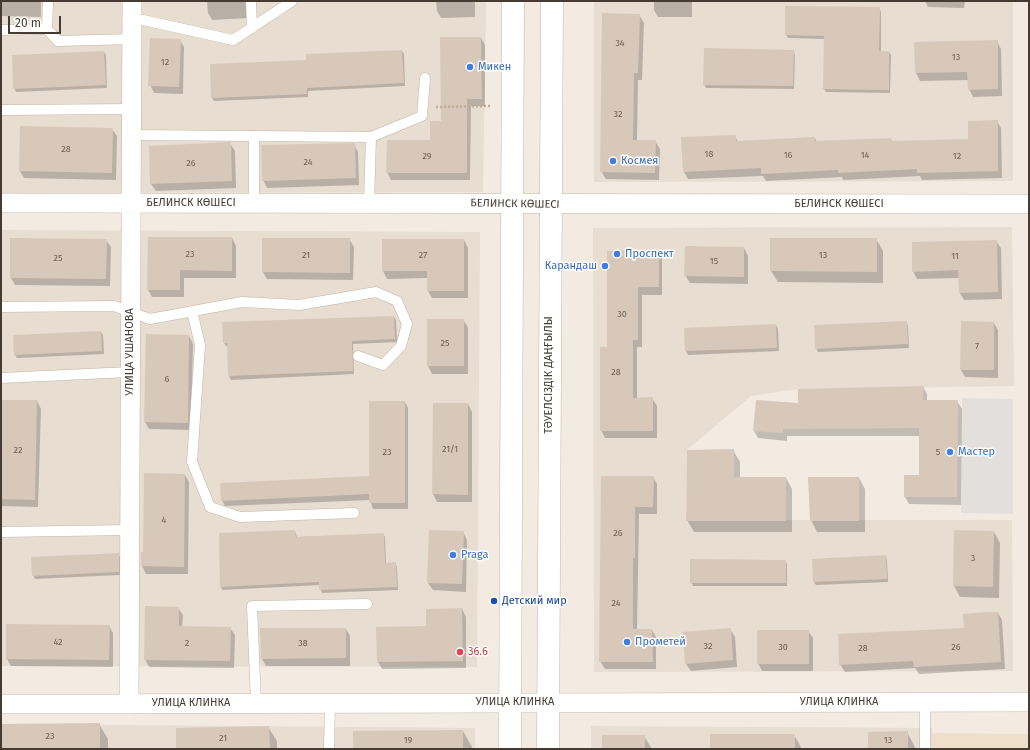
<!DOCTYPE html>
<meta charset="utf-8">
<style>
body{margin:0}
#map{position:relative;width:1030px;height:750px;overflow:hidden;background:#f3ebe2;font-family:"Fira Sans",sans-serif}
canvas{display:block}
.frame{position:absolute;inset:0;border:2px solid #453b32;pointer-events:none}
.scale{position:absolute;left:8px;top:16px;width:53px;height:18px;box-sizing:border-box;border:2px solid #453b32;border-top:0;padding-left:5px;font-size:12px;line-height:14px;white-space:nowrap;color:#453b32;-webkit-text-stroke:3px #fff;paint-order:stroke}
</style>
<div id="map">
<canvas width="1030" height="750"></canvas>
<div class="frame"></div>
<div class="scale">20 m</div>
</div>
<script>
const g = document.querySelector('canvas').getContext('2d');
g.lineJoin = 'round';
function fill(path, color) { g.fillStyle = color; g.fill(path, 'evenodd'); }
const toPath = rows => new Path2D(rows.map(r => 'M' + r).join(''));
function stroke(path, color, width, dash) { g.strokeStyle = color; g.lineWidth = width; g.lineCap = dash ? 'butt' : 'round'; g.setLineDash(dash || []); g.stroke(path); }
function write(font, color, halo, rows, align = 'center') {
  g.font = font + ' "Fira Sans",sans-serif'; g.lineWidth = 3; g.setLineDash([]); g.textBaseline = 'middle'; g.strokeStyle = halo; g.fillStyle = color; for (const [text, x, y, turn = 0] of rows) {
    g.save(); g.translate(x, y); g.rotate((+turn || 0) * Math.PI / 180); g.textAlign = isNaN(turn) ? turn : align; if (halo) g.strokeText(text, 0, 0); g.fillText(text, 0, 0); g.restore();
  }
}
fill(toPath([
 [1,1,486,1,483,192,1,193],
 [594,1,1013,1,1013,181,594,182],
 [1012,227,1014,386,798,389,751,396,687,450,686,520,1012,520,1013,671,594,672,593,228],
 [1,230,480,232,477,667,1,666],
 [1,724,475,728,475,749,1,749],
 [591,726,932,728,933,749,591,749]
]), '#e7ddd0');
fill(toPath([
 [932,733,1029,734,1029,749,933,749]
]), '#eedfcb');
fill(toPath([
 [962,398,1013,399,1013,514,961,513]
]), '#e3dfdc');
fill(toPath([
 [1,1,41,1,41,17,1,16],
 [207,1,248,1,249,18,212,20,208,13],
 [436,1,475,1,475,17,441,18,437,11],
 [654,1,692,1,692,17,658,17,654,10],
 [925,1,965,1,964,8,928,7],
 [879,8,881,12,881,52,889,52,891,55,890,93,826,92,824,89,825,39,788,38,786,35],
 [639,15,644,23,642,80,638,80,637,141,655,141,660,149,659,180,606,179,601,171],
 [481,38,485,45,485,106,471,106,470,180,391,180,387,172,431,141,442,122],
 [180,40,184,47,183,94,154,93,150,85],
 [997,41,1001,49,1002,96,973,97,969,89,968,80,920,81,916,73,915,43],
 [402,51,404,54,405,86,308,91,308,97,214,101,212,98,308,61],
 [793,51,795,54,794,89,706,88,704,84],
 [104,52,106,55,107,88,16,92,14,88],
 [997,121,1001,128,1002,178,922,180,920,176,843,180,842,177,766,181,763,176,688,179,684,172,682,138,735,136,738,142,815,138,817,142,891,139,892,142,969,140],
 [112,129,117,136,116,180,24,178,20,171],
 [230,143,235,151,236,188,156,191,151,184],
 [354,144,358,152,359,185,267,188,263,180],
 [232,238,236,246,236,278,184,278,184,297,152,297,148,290],
 [349,239,354,247,353,280,267,279,263,272],
 [876,239,883,251,883,283,778,282,771,271],
 [106,240,111,247,110,286,15,285,11,278],
 [383,240,464,240,468,248,468,298,432,298,428,291,428,278,387,279,383,271],
 [996,241,1001,248,1002,299,964,300,960,293,959,278,917,279,913,271],
 [744,248,748,256,748,284,690,283,685,275],
 [608,252,658,252,662,259,662,295,642,295,642,347,637,347,637,399,652,398,657,406,657,438,605,438,601,430,608,348],
 [394,317,396,320,397,342,353,344,354,374,231,380,229,376,228,346,226,346,224,343],
 [428,320,463,320,468,327,468,374,432,374,428,366],
 [906,322,908,326,909,348,818,352,816,348],
 [994,323,998,330,998,378,965,377,961,370],
 [776,325,778,329,779,351,688,355,686,351,685,329],
 [101,332,103,335,104,354,17,358,15,355],
 [147,335,189,336,193,344,191,430,149,429,145,422],
 [923,387,927,394,927,401,957,401,962,409,961,505,909,504,905,497,920,476,920,436,787,436,787,441,758,438,754,431,799,404],
 [1,401,37,401,41,409,38,507,1,506],
 [405,402,408,408,408,509,373,509,370,500,225,506,222,500,370,477],
 [434,404,468,404,472,412,472,502,437,502,433,494],
 [733,450,740,462,740,478,786,478,792,489,792,532,694,532,687,520],
 [185,475,189,482,188,574,146,574,142,566,142,553,144,553],
 [602,477,653,477,657,484,657,514,639,514,637,630,652,630,656,637,656,669,605,669,600,661],
 [859,478,865,489,865,532,817,532,811,520],
 [295,531,297,537,383,534,385,537,386,564,395,563,397,567,398,590,322,593,320,585,222,590,221,586],
 [463,532,467,540,466,592,433,590,428,583],
 [994,532,1000,543,999,598,960,597,954,586],
 [118,554,120,557,120,575,35,579,33,575],
 [886,556,887,560,888,582,816,585,814,582],
 [785,561,787,564,787,586,693,586,691,582],
 [178,608,183,615,182,627,230,628,235,635,234,668,149,667,145,659],
 [462,609,466,617,466,668,382,669,378,662,427,627],
 [998,613,1002,620,1005,669,919,674,915,668,845,672,840,664,965,629],
 [109,626,113,633,113,667,11,666,7,659],
 [346,629,350,636,350,666,266,666,262,659],
 [730,629,735,637,737,667,691,671,686,664],
 [808,631,813,638,813,671,762,671,758,663],
 [99,724,108,739,108,749,1,749,1,725],
 [268,727,277,741,277,749,177,749],
 [463,731,473,749,354,749],
 [907,732,916,749,869,749],
 [794,735,802,749,711,749],
 [644,736,652,749,603,749]
]), '#0003');
fill(toPath([
 [785,6,880,7,879,51,889,51,889,90,823,89,824,36,785,35],
 [602,13,640,14,638,73,634,73,633,140,656,140,655,173,600,172],
 [440,37,481,37,482,99,467,99,467,173,386,173,387,140,430,140,430,121,441,121],
 [150,38,181,39,179,87,148,86],
 [998,40,998,89,968,90,967,72,915,73,914,42],
 [704,48,794,50,793,86,703,85],
 [402,50,404,83,307,88,307,94,211,98,210,64,306,60,306,54],
 [104,51,106,85,13,89,12,55],
 [998,120,998,171,917,173,917,169,838,173,838,170,761,174,761,168,683,172,681,137,736,135,736,141,815,137,815,141,891,138,891,141,968,139,968,121],
 [20,126,113,128,112,173,19,171],
 [231,142,232,181,150,184,149,146],
 [355,143,356,178,262,181,261,145],
 [148,237,232,237,232,271,180,270,180,290,147,290],
 [10,238,107,239,106,279,10,278],
 [262,238,350,238,350,273,262,272],
 [770,238,877,238,877,272,770,271],
 [382,239,464,239,464,291,427,291,427,271,382,271],
 [997,240,998,292,959,293,958,270,912,272,912,242],
 [685,246,744,247,744,277,684,276],
 [607,251,659,251,659,287,638,287,638,340,633,340,633,398,653,397,653,431,600,431,600,347,607,347],
 [394,316,395,339,352,341,353,371,228,376,227,343,223,343,222,322],
 [427,319,464,319,464,366,427,366],
 [907,321,908,344,815,349,814,325],
 [961,321,994,322,994,370,960,370],
 [776,324,777,348,685,351,684,328],
 [101,331,102,351,14,355,13,335],
 [146,334,189,335,188,423,144,422],
 [924,386,923,400,958,400,957,497,904,497,904,475,919,475,919,428,783,429,783,433,753,431,756,400,798,403,798,389],
 [1,400,37,400,35,500,1,499],
 [369,401,405,401,405,503,369,503,369,494,221,501,220,483,369,476],
 [433,403,468,403,468,495,432,494],
 [734,449,734,477,786,477,786,521,686,521,687,450],
 [144,473,185,474,184,567,141,566,141,552,143,552],
 [601,476,654,476,653,507,635,507,635,558,633,558,633,629,652,629,653,662,599,662],
 [808,477,859,477,859,521,810,521],
 [295,530,296,537,384,533,385,563,396,562,397,587,319,590,319,582,220,587,219,533],
 [429,530,464,531,462,584,427,583],
 [954,530,994,531,993,587,953,586],
 [119,553,119,572,32,576,31,557],
 [886,555,887,579,813,582,812,559],
 [690,559,786,560,786,583,690,583],
 [145,606,179,607,179,626,231,627,230,661,144,660],
 [462,608,463,661,377,662,376,627,426,626,426,609],
 [986,612,998,612,1001,662,914,667,913,661,839,665,838,634,964,628,963,614],
 [6,624,110,625,109,660,6,659],
 [260,628,346,628,346,658,261,659],
 [731,628,733,660,685,664,683,632],
 [757,630,809,630,809,664,757,664],
 [100,723,100,749,1,749,1,724],
 [269,726,270,749,176,749,176,728],
 [463,730,463,749,353,749,353,731],
 [908,731,908,749,868,749,868,732],
 [710,734,795,734,795,749,710,749],
 [602,735,645,735,645,749,602,749]
]), '#d8c8ba');
const service = toPath([
 [251,1,252,28],
 [132,20,143,20,233,40,292,1],
 [47,29,48,1],
 [1,30,47,29,58,41,132,39],
 [1,110,131,109],
 [131,135,371,137,422,116,425,78],
 [254,203,254,136],
 [369,203,371,137],
 [1,307,114,306,150,319,242,302,299,305,376,292,397,301,407,324,401,346,383,365,358,356],
 [192,311,200,345,192,462,210,507,240,517,354,513],
 [1,378,130,372],
 [1,532,130,530],
 [256,703,252,606,367,604],
 [329,749,330,703],
 [925,749,925,702]
]);
const minor = toPath([
 [1,203,1029,204],
 [1,704,1029,702],
 [129,704,132,1]
]);
const tertiary = toPath([
 [510,749,513,1],
 [548,749,552,1]
]);
stroke(service, '#c2b5a7', 11);
stroke(minor, '#c2b5a7', 20);
stroke(tertiary, '#c2b5a7', 23);
stroke(toPath([
 [436,107,490,106]
]), '#c2ab94', 2.5, [2, 2]);
stroke(service, '#fff', 10);
stroke(minor, '#fff', 19);
stroke(tertiary, '#fff', 22);
for (const [x, y, r, color] of [
 [470,67,4,"#3f7fe0"],
 [613,161,4,"#3f7fe0"],
 [617,254,4,"#3f7fe0"],
 [605,266,4,"#3f7fe0"],
 [950,452,4,"#3f7fe0"],
 [453,555,4,"#3f7fe0"],
 [494,601,4,"#1a4fb4"],
 [627,642,4,"#3f7fe0"],
 [460,652,4,"#e0444e"]
]) { const dot = new Path2D(); dot.arc(x, y, r, 0, 2 * Math.PI); g.fillStyle = color; g.fill(dot); stroke(dot, '#fff', 1.5); }
write('9px', '#6a5e54', null, [
 ["34",620,43],
 ["13",956,57],
 ["12",165,62],
 ["32",618,114],
 ["28",66,149],
 ["18",709,154],
 ["16",788,155],
 ["14",865,155],
 ["29",427,156],
 ["12",957,156],
 ["24",308,162],
 ["26",191,163],
 ["23",190,254],
 ["21",306,255],
 ["27",423,255],
 ["13",823,255],
 ["11",955,256],
 ["25",58,258],
 ["15",714,261],
 ["30",622,314],
 ["25",445,343],
 ["7",977,346],
 ["28",616,372],
 ["6",167,379],
 ["21/1",450,449],
 ["22",18,450],
 ["23",387,452],
 ["5",938,452],
 ["4",164,520],
 ["26",618,533],
 ["3",973,558],
 ["24",616,603],
 ["42",58,642],
 ["2",187,643],
 ["38",303,643],
 ["32",708,646],
 ["30",783,647],
 ["26",956,647],
 ["28",863,648],
 ["23",50,736],
 ["21",223,738],
 ["19",408,740],
 ["13",888,740]
]);
write('11px', '#366cbe', '#fff', [
 ["Микен",478,67],
 ["Космея",621,161],
 ["Проспект",625,254],
 ["Карандаш",597,266,"right"],
 ["Мастер",958,452],
 ["Praga",461,555],
 ["Прометей",635,642]
], 'left');
write('11px', '#453b32', '#fff', [
 ["БЕЛИНСК КӨШЕСІ",191,203],
 ["БЕЛИНСК КӨШЕСІ",515,204,1],
 ["БЕЛИНСК КӨШЕСІ",839,204],
 ["УЛИЦА УШАНОВА",130,352,-90],
 ["ТӘУЕЛСІЗДІК ДАҢҒЫЛЫ",549,375,-90],
 ["УЛИЦА КЛИНКА",515,702],
 ["УЛИЦА КЛИНКА",839,702],
 ["УЛИЦА КЛИНКА",191,703]
]);
write('11px', '#164399', '#fff', [
 ["Детский мир",502,601]
], 'left');
write('11px', '#be3a42', '#fff', [
 ["36.6",468,652]
], 'left');
</script>
